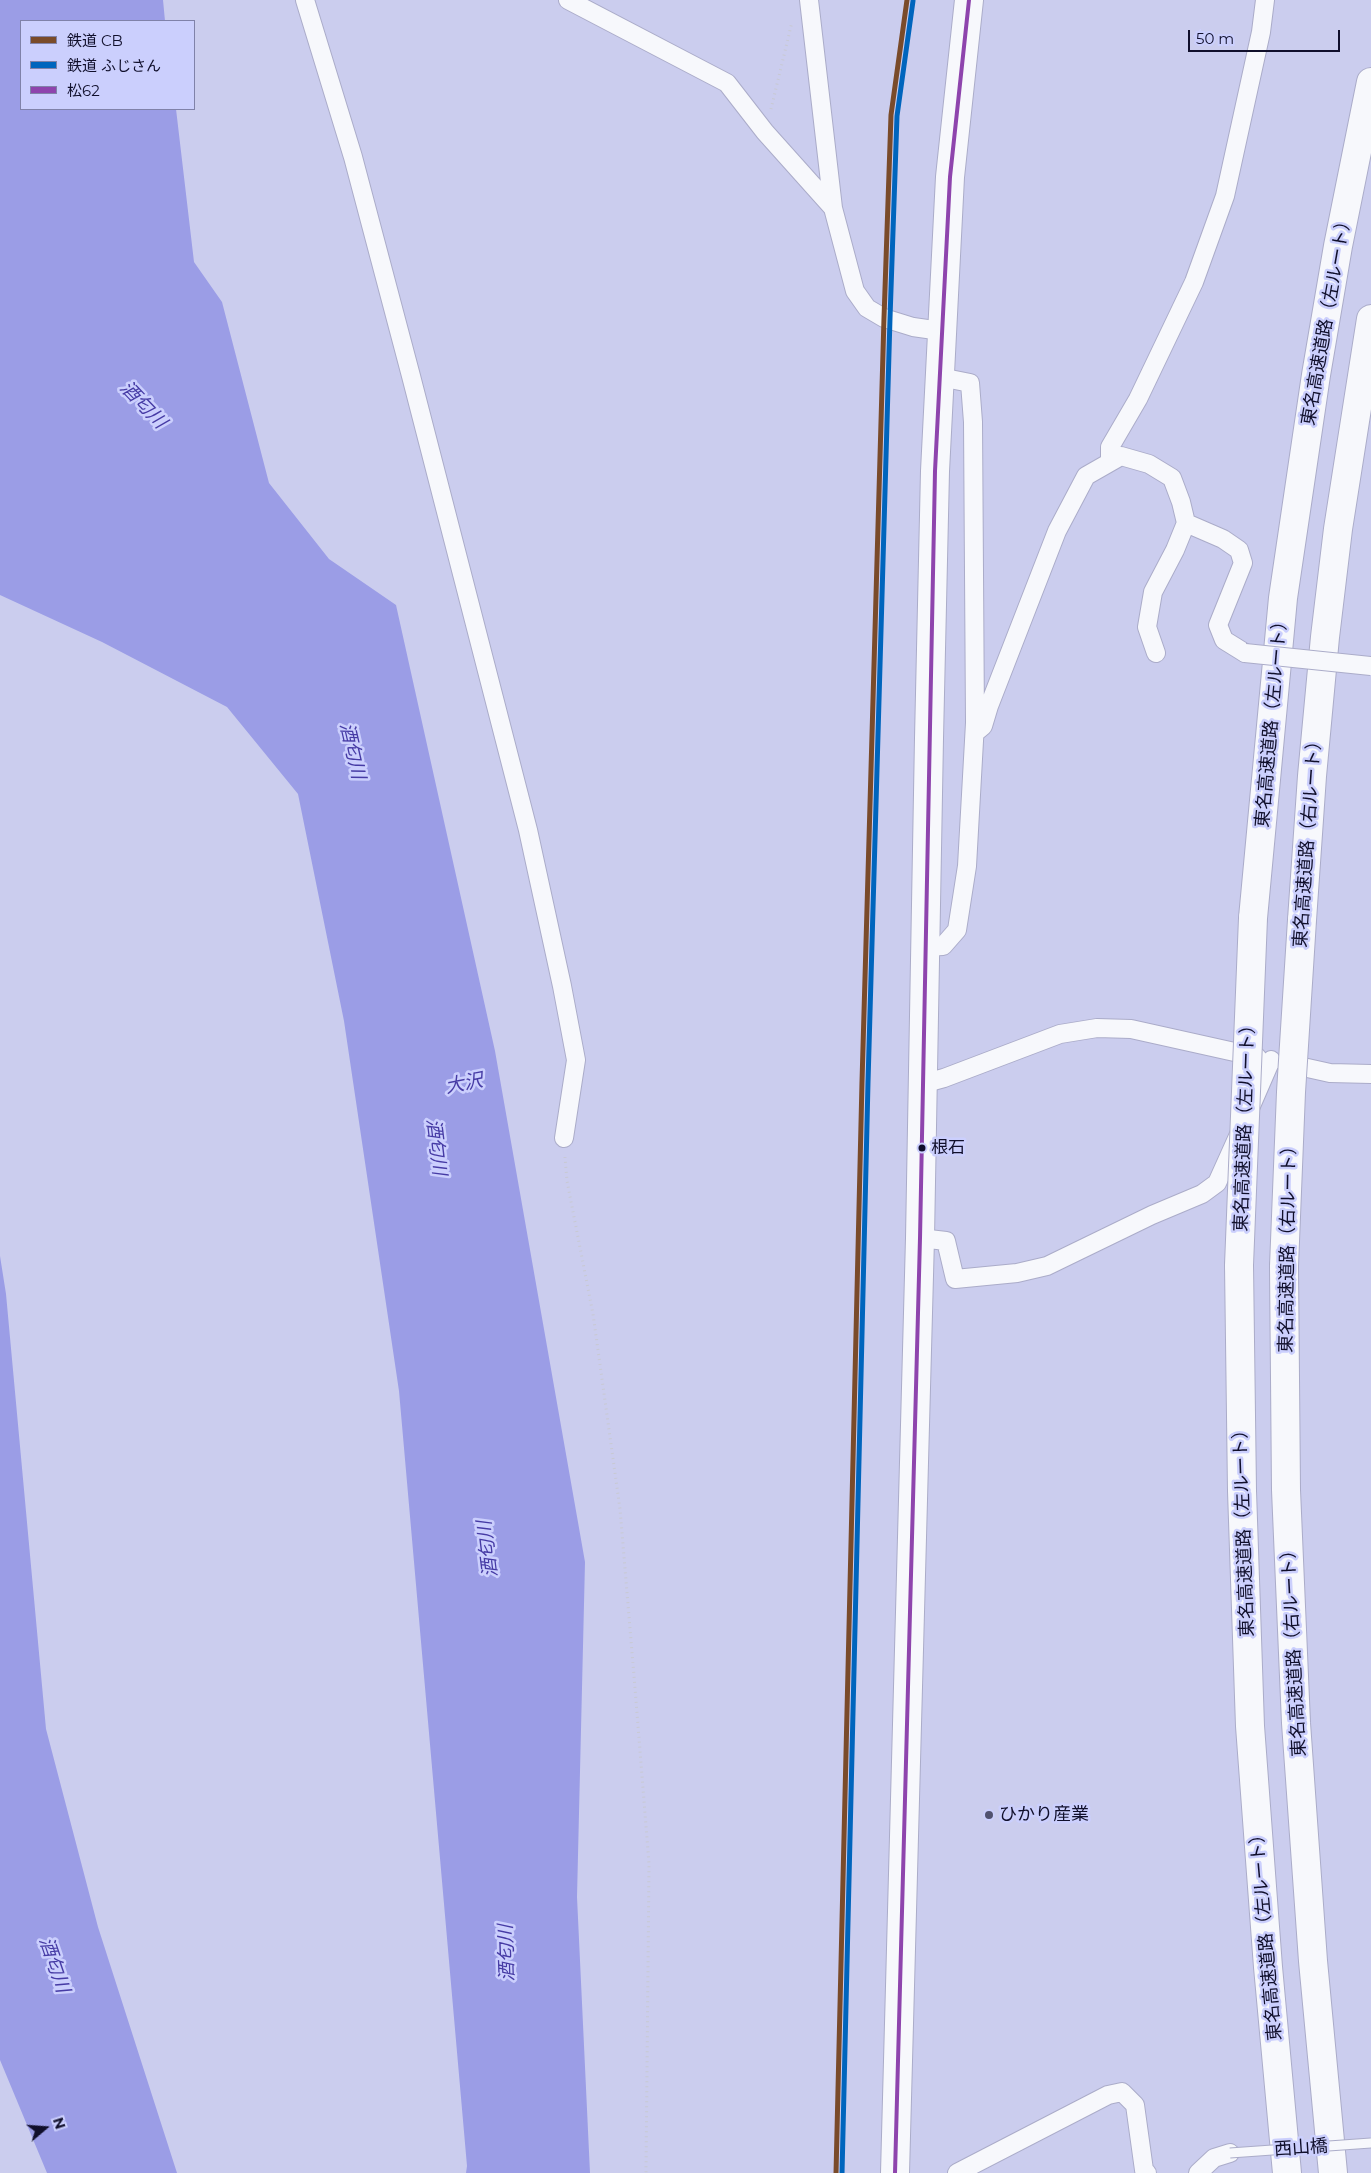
<!DOCTYPE html>
<meta charset="utf-8">
<style>
body{margin:0}
#map{position:relative;width:1371px;height:2173px;overflow:hidden;background:#cbcdee;font-family:Montserrat,"Noto Sans JP",sans-serif}
canvas{display:block}
.legend{position:absolute;left:20px;top:20px;width:175px;height:90px;box-sizing:border-box;background:#cbcffd;border:1px solid #8082a9;margin:0;padding:6px 9px;list-style:none;font-size:15px;color:#100f2b}
.legend li{display:flex;align-items:center;gap:10px;height:25px}
.legend b{width:25px;border:1px solid #8082a9}
.north{position:absolute;left:20px;top:2103px;width:50px;height:50px;-webkit-text-stroke:4px #cbcffd;paint-order:stroke;rotate:72deg;font-size:14px;font-weight:700;line-height:20px;text-align:center;color:#100f2b}
.north::after{content:'';display:block;margin:auto;width:18px;height:22px;background:#100f2b;clip-path:polygon(50% 0,100% 100%,50% 72%,0 100%)}
.scale{position:absolute;left:1188px;top:30px;width:152px;height:22px;box-sizing:border-box;border:2px solid #100f2b;border-top:0;padding-left:6px;font-size:15px;line-height:18px;white-space:nowrap;color:#100f2b;-webkit-text-stroke:4px #cbcffd;paint-order:stroke}
</style>
<div id="map">
<canvas width="1371" height="2173"></canvas>
<ul class="legend">
<li><b style="height:6px;background:#7a4b2a"></b>鉄道 CB</li>
<li><b style="height:6px;background:#0065bd"></b>鉄道 ふじさん</li>
<li><b style="height:6px;background:#8e44ad"></b>松62</li>
</ul>
<div class="north">N</div>
<div class="scale">50 m</div>
</div>
<script>
const g = document.querySelector('canvas').getContext('2d');
g.lineJoin = 'round';
function fill(path, color) { g.fillStyle = color; g.fill(path, 'evenodd'); }
const toPath = rows => new Path2D(rows.map(r => 'M' + r).join(''));
function stroke(path, color, width, dash) { g.strokeStyle = color; g.lineWidth = width; g.lineCap = dash ? 'butt' : 'round'; g.setLineDash(dash || []); g.stroke(path); }
function write(font, color, halo, rows, align = 'center') {
  g.font = font + ' Montserrat,"Noto Sans JP",sans-serif'; g.lineWidth = 5; g.setLineDash([]); g.textBaseline = 'middle'; g.strokeStyle = halo; g.fillStyle = color; for (const [text, x, y, turn = 0] of rows) {
    g.save(); g.translate(x, y); g.rotate((+turn || 0) * Math.PI / 180); g.textAlign = isNaN(turn) ? turn : align; if (halo) g.strokeText(text, 0, 0); g.fillText(text, 0, 0); g.restore();
  }
}
fill(toPath([
 [0,0,163,0,165,21,21,21,21,109,176,109,194,262,222,302,269,483,329,559,396,605,495,1051,585,1562,577,1897,590,2173,466,2173,467,2166,399,1391,344,1021,298,794,227,707,102,642,0,595],
 [0,1256,6,1294,46,1729,98,1927,177,2173,47,2173,0,2060]
]), '#9b9de6');
const minor = toPath([
 [305,0,353,157,411,376,528,830,562,986,576,1060,564,1138],
 [568,0,727,83,765,132,833,208],
 [809,0,833,208,855,291,867,308,884,318,913,327,941,331],
 [1110,462,1110,447,1138,399,1194,282,1225,196,1261,32,1265,0],
 [1186,523,1223,539,1239,550,1243,563,1218,625,1224,640,1245,653],
 [977,731,983,726,989,706,1057,531,1086,476,1121,456,1149,464,1172,478,1181,502,1186,523,1175,550,1153,592,1147,627,1156,653],
 [924,947,943,946,957,930,967,866,975,723,973,422,970,383,940,377],
 [1285,1063,1330,1073,1371,1074],
 [922,1084,944,1078,1060,1034,1097,1028,1131,1029,1257,1057],
 [1251,1106,1271,1060],
 [920,1238,946,1241,955,1279,1017,1273,1047,1266,1152,1215,1202,1194,1217,1183,1240,1132],
 [957,2173,1108,2095,1122,2092,1135,2105,1144,2170,1147,2173],
 [1198,2173,1214,2158,1230,2153]
]);
const trunk = toPath([
 [895,2173,920,1238,929,738,935,471,950,177,969,0]
]);
const motorway = toPath([
 [1253,918,1283,598,1316,375,1338,246,1371,82],
 [1302,920,1312,776,1325,637,1338,529,1371,319],
 [1239,1265,1242,1491,1250,1726,1268,1967,1287,2173],
 [1284,1266,1286,1490,1296,1723,1313,1961,1333,2173]
]);
stroke(minor, '#abacc9', 20);
stroke(trunk, '#abacc9', 30);
stroke(motorway, '#abacc9', 30);
stroke(toPath([
 [771,109,792,22],
 [565,1157,567,1181,593,1314,620,1509,635,1688,649,1864,646,2173]
]), '#c8c9d3', 3, [1, 4]);
stroke(minor, '#f7f8fc', 18);
stroke(trunk, '#f7f8fc', 28);
stroke(motorway, '#f7f8fc', 28);
const serviceBridge = toPath([
 [1230,2153,1371,2143]
]);
const minorBridge = toPath([
 [1245,653,1371,666]
]);
const motorwayBridge = toPath([
 [1239,1265,1253,918],
 [1284,1266,1291,1092,1302,920]
]);
stroke(serviceBridge, '#abacc9', 11, []);
stroke(minorBridge, '#abacc9', 20, []);
stroke(motorwayBridge, '#abacc9', 30, []);
stroke(serviceBridge, '#f7f8fc', 9);
stroke(minorBridge, '#f7f8fc', 18);
stroke(motorwayBridge, '#f7f8fc', 28);
stroke(toPath([
 [895,2173,920,1238,935,471,950,177,969,0]
]), '#8e44ad', 4);
stroke(toPath([
 [836,2173,862,1082,884,318,891,115,907,0]
]), '#7a4b2a', 5);
stroke(toPath([
 [842,2173,868,1082,890,318,897,116,913,1]
]), '#0065bd', 5);
for (const [x, y, r, color] of [
 [922,1148,4.5,"#100f2b"],
 [989,1815,5,"#51526f"]
]) { const dot = new Path2D(); dot.arc(x, y, r, 0, 2 * Math.PI); g.fillStyle = color; g.fill(dot); stroke(dot, '#cbcffd', 2); }
write('17px', '#100f2b', '#cbcffd', [
 ["根石",931,1148]
], 'left');
write('18px', '#100f2b', '#cbcffd', [
 ["東名高速道路（左ルート）",1327,319,-80],
 ["東名高速道路（左ルート）",1272,720,-85],
 ["東名高速道路（右ルート）",1308,840,-86],
 ["東名高速道路（左ルート）",1245,1124,-88],
 ["東名高速道路（右ルート）",1288,1245,-89],
 ["東名高速道路（左ルート）",1244,1529,-92],
 ["東名高速道路（右ルート）",1294,1649,-93],
 ["東名高速道路（左ルート）",1266,1933,-95],
 ["西山橋",1301,2148,-4]
]);
write('18px', '#100f2b', '#cbcffd', [
 ["ひかり産業",999,1815]
], 'left');
write('italic 19px', '#463ba5', '#cbcffd', [
 ["酒匂川",143,405,46],
 ["酒匂川",352,751,77],
 ["大沢",464,1084,-11],
 ["酒匂川",436,1147,83],
 ["酒匂川",488,1549,-97],
 ["酒匂川",507,1953,-92],
 ["酒匂川",54,1965,71]
]);
</script>
